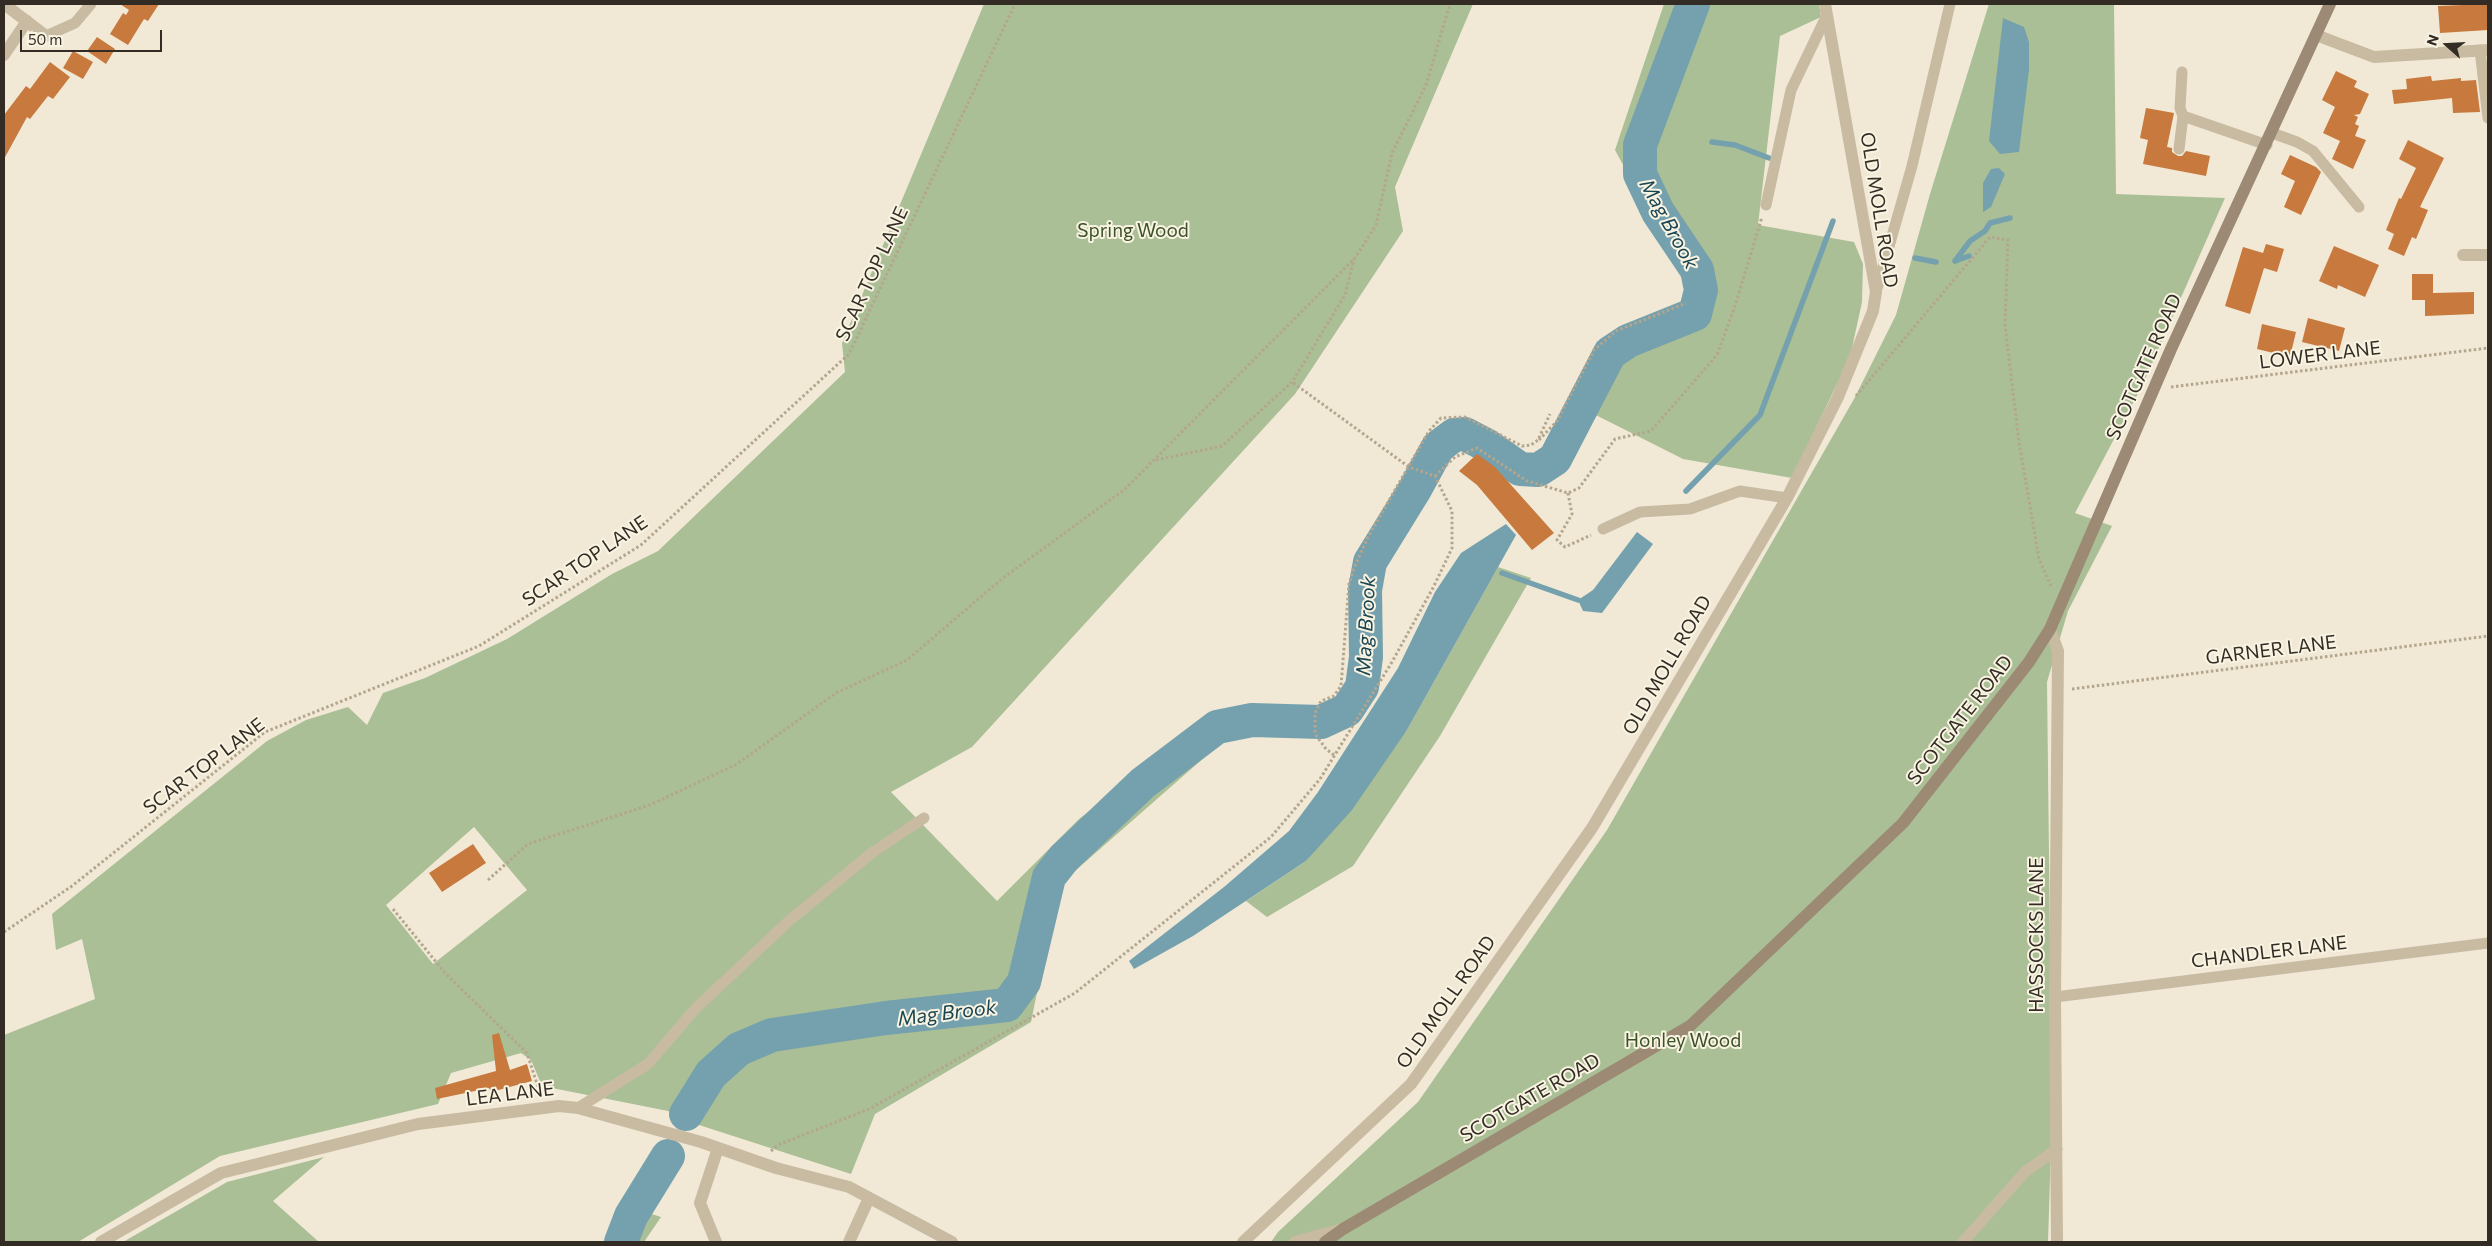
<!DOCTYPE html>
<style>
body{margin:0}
#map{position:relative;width:2492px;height:1246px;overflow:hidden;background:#f1e9d6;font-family:Commissioner,sans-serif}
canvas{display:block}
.frame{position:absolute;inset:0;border:5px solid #332c25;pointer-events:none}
.north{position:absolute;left:2422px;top:20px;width:50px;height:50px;-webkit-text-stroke:4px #f9f3e2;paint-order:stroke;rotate:289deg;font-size:14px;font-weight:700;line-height:20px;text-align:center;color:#332c25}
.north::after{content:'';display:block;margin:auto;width:18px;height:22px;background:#332c25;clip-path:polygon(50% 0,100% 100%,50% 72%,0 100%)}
.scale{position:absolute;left:20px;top:30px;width:142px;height:22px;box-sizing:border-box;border:2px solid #332c25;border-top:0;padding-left:6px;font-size:15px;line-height:18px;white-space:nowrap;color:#332c25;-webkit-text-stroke:4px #f9f3e2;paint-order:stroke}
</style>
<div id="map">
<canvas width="2492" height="1246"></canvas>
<div class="frame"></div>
<div class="north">N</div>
<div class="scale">50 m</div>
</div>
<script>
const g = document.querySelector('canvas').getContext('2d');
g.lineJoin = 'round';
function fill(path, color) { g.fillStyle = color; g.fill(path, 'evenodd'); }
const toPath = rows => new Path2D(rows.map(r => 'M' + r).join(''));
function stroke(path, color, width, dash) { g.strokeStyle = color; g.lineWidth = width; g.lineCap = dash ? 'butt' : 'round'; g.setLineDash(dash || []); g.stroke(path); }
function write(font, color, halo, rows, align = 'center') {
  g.font = font + ' Commissioner,sans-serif'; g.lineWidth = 4; g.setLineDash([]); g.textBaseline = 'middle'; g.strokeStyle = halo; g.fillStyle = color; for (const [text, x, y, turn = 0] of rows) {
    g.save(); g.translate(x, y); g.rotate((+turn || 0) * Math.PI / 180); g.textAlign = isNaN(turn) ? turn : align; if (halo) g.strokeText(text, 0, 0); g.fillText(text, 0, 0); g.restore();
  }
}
fill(toPath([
 [984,4,1473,4,1395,187,1403,231,1295,394,972,747,891,792,997,901,1079,819,1221,709,1239,727,1059,885,1031,1022,875,1114,851,1174,699,1125,668,1111,542,1086,531,1060,521,1053,451,1073,438,1104,220,1156,78,1242,4,1242,4,1035,95,999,82,939,56,950,52,914,267,741,306,720,348,707,367,725,383,693,425,678,507,639,612,574,658,551,845,372,842,343],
 [474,827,527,890,433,964,386,905],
 [1664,4,1819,4,1821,17,1780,36,1758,225,1854,242,1863,264,1862,302,1850,357,1792,478,1683,459,1572,403,1602,350,1623,335,1690,306,1693,294,1615,150],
 [1989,4,2114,4,2116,194,2225,198,2142,386,2075,513,2112,526,2068,611,2047,682,2052,1115,2048,1242,1271,1242,1278,1232,1418,1102,1607,830,1854,399,1896,315,1930,194],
 [1498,567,1531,578,1440,736,1353,866,1267,917,1246,901,1306,861,1407,730],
 [324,1157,273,1201,319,1242,123,1242,227,1182],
 [624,1205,661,1217,644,1242,610,1242]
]), '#aabf96');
fill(toPath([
 [2003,18,2024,27,2029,42,2029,70,2019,152,2000,154,1989,141],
 [1999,168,2005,174,1991,207,1983,212,1983,183,1991,169],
 [1506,524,1516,535,1407,730,1352,810,1306,861,1193,936,1134,969,1129,961,1224,887,1289,831,1318,792,1398,668,1435,592,1461,553],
 [1637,532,1653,544,1602,613,1583,611,1578,600,1593,590]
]), '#75a1ae');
stroke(toPath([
 [1712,142,1735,145,1769,158],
 [1915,258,1936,262],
 [1955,261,1970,241,1985,231,1990,223,2010,218],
 [1955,261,1969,256],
 [1686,491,1760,415,1833,221],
 [1502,573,1578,600]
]), '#75a1ae', 5.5);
stroke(toPath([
 [686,1114,711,1074,739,1049,772,1035,886,1018,1007,1005,1024,982,1049,877,1064,858,1143,783,1217,727,1252,720,1321,722,1347,710,1362,687,1366,657,1365,590,1370,562,1415,489,1438,447,1454,435,1465,434,1486,445,1520,469,1538,470,1555,459,1610,353,1628,341,1695,314,1701,290,1697,270,1658,212,1640,174,1640,145,1693,4],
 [621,1242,631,1216,668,1156]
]), '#75a1ae', 34);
fill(toPath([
 [120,4,159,4,148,21,144,19,128,45,110,34,123,13,126,15,129,10],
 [2488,4,2488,30,2440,33,2438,6],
 [97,37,115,49,106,64,87,51],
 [73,51,93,62,83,79,63,68],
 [50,62,70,77,53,99,48,96,30,119,27,117,4,159,4,115,26,86,30,89],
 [2336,71,2357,81,2354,87,2369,94,2360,114,2354,115,2358,117,2355,124,2359,126,2355,136,2366,140,2353,169,2332,159,2340,141,2323,133,2335,107,2322,100],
 [2431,76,2432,81,2461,78,2461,81,2476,80,2480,112,2453,113,2452,98,2394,104,2392,90,2407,89,2406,79],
 [2146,108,2174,113,2167,147,2172,148,2172,152,2178,156,2182,156,2186,151,2210,156,2206,176,2143,164,2148,140,2140,138],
 [2408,140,2444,158,2420,207,2428,210,2416,239,2412,237,2404,256,2388,249,2394,234,2386,230,2399,198,2401,199,2416,168,2399,159],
 [2290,155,2316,167,2321,172,2301,215,2284,207,2295,181,2281,174],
 [2266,244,2284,249,2277,272,2264,268,2250,314,2225,306,2243,247,2263,253],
 [2334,246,2379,265,2365,297,2338,285,2337,289,2319,281],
 [2412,274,2433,274,2433,293,2474,292,2474,314,2425,316,2425,300,2412,300],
 [2308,318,2345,328,2339,351,2302,342],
 [2262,324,2296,332,2290,357,2257,349],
 [1477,454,1495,467,1554,533,1532,550,1477,485,1459,471],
 [473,844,486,863,442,892,429,873],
 [499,1033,510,1070,527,1064,532,1081,491,1092,489,1088,437,1099,435,1088,496,1071,492,1035]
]), '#c7793e');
stroke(toPath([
 [2171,387,2488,348],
 [1856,396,1990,237,2008,240,2005,325,2019,442,2039,559,2051,586],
 [1539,440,1557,421,1594,350,1616,331,1686,303],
 [1156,460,1222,446,1292,382,1345,295,1354,259],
 [1435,476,1455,457,1477,448,1527,481,1568,493,1579,488,1615,439,1651,431,1717,355,1735,306,1762,217],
 [1568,493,1572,514,1557,540,1565,547,1591,535],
 [2072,689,2488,636],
 [1334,755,1326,749,1315,734,1315,713,1321,701,1334,696,1341,686,1349,584,1354,568,1368,537,1429,431,1441,418,1465,417,1522,446,1531,445,1538,440,1550,414],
 [488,880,528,844,650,805,737,764,836,693,907,660,1003,578,1125,489,1355,258,1376,225,1392,153,1426,85,1450,4],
 [393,909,445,973,527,1053,540,1093],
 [4,932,72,886,265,732,479,646,641,545,849,354,1015,4],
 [771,1151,778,1145,869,1109,1075,993,1271,837,1320,779,1392,662,1434,586,1452,548,1452,511,1435,476,1409,467,1292,382]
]), '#b4a58d', 3, [2.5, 2.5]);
stroke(toPath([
 [46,36,75,23,91,4],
 [2480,50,2488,118],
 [2183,116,2267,145],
 [2272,133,2297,142,2313,151,2359,207],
 [2179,149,2183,116,2180,108,2182,72],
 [1766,205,1791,90,1826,17],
 [1876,292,1912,166,1950,4],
 [1603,529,1640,512,1690,509,1740,491,1787,498],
 [2055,997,2488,943],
 [578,1108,648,1064,695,1009,790,920,873,852,924,818],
 [1963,1242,2025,1172,2057,1149]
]), '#c8bba2', 11);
stroke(toPath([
 [4,4,46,36],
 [2316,35,2374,57,2488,50],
 [4,55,27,21],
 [2463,255,2488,255],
 [2050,629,2058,651,2055,997,2057,1242],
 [101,1242,221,1173,418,1124,559,1106,578,1108,701,1142,776,1168,849,1187,952,1242],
 [716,1242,700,1203,718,1148],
 [849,1242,869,1198],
 [1243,1242,1411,1084,1592,828,1787,498,1838,397,1873,311,1876,292,1825,4],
 [1295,1242,1343,1229]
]), '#c8bba2', 12);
stroke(toPath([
 [1325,1242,1343,1229,1690,1026,1903,823,2029,662,2050,629,2171,349,2330,4]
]), '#9c8a74', 12);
write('19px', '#332c25', '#f9f3e2', [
 ["OLD MOLL ROAD",1879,210,81],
 ["SCAR TOP LANE",872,274,-65],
 ["LOWER LANE",2320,355,-7],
 ["SCOTGATE ROAD",2144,367,-66],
 ["SCAR TOP LANE",585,561,-34],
 ["GARNER LANE",2271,650,-7],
 ["OLD MOLL ROAD",1667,665,-60],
 ["SCOTGATE ROAD",1960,720,-52],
 ["SCAR TOP LANE",204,766,-37],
 ["HASSOCKS LANE",2037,935,-90],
 ["CHANDLER LANE",2269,952,-7],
 ["OLD MOLL ROAD",1446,1002,-55],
 ["LEA LANE",510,1094,-7],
 ["SCOTGATE ROAD",1530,1098,-30]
]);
write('19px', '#3b5128', '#f9f3e2', [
 ["Spring Wood",1133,231],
 ["Honley Wood",1683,1041]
]);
write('italic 20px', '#1a4654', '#f9f3e2', [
 ["Mag Brook",1669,224,61],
 ["Mag Brook",1366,626,-87],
 ["Mag Brook",947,1013,-7]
]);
</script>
